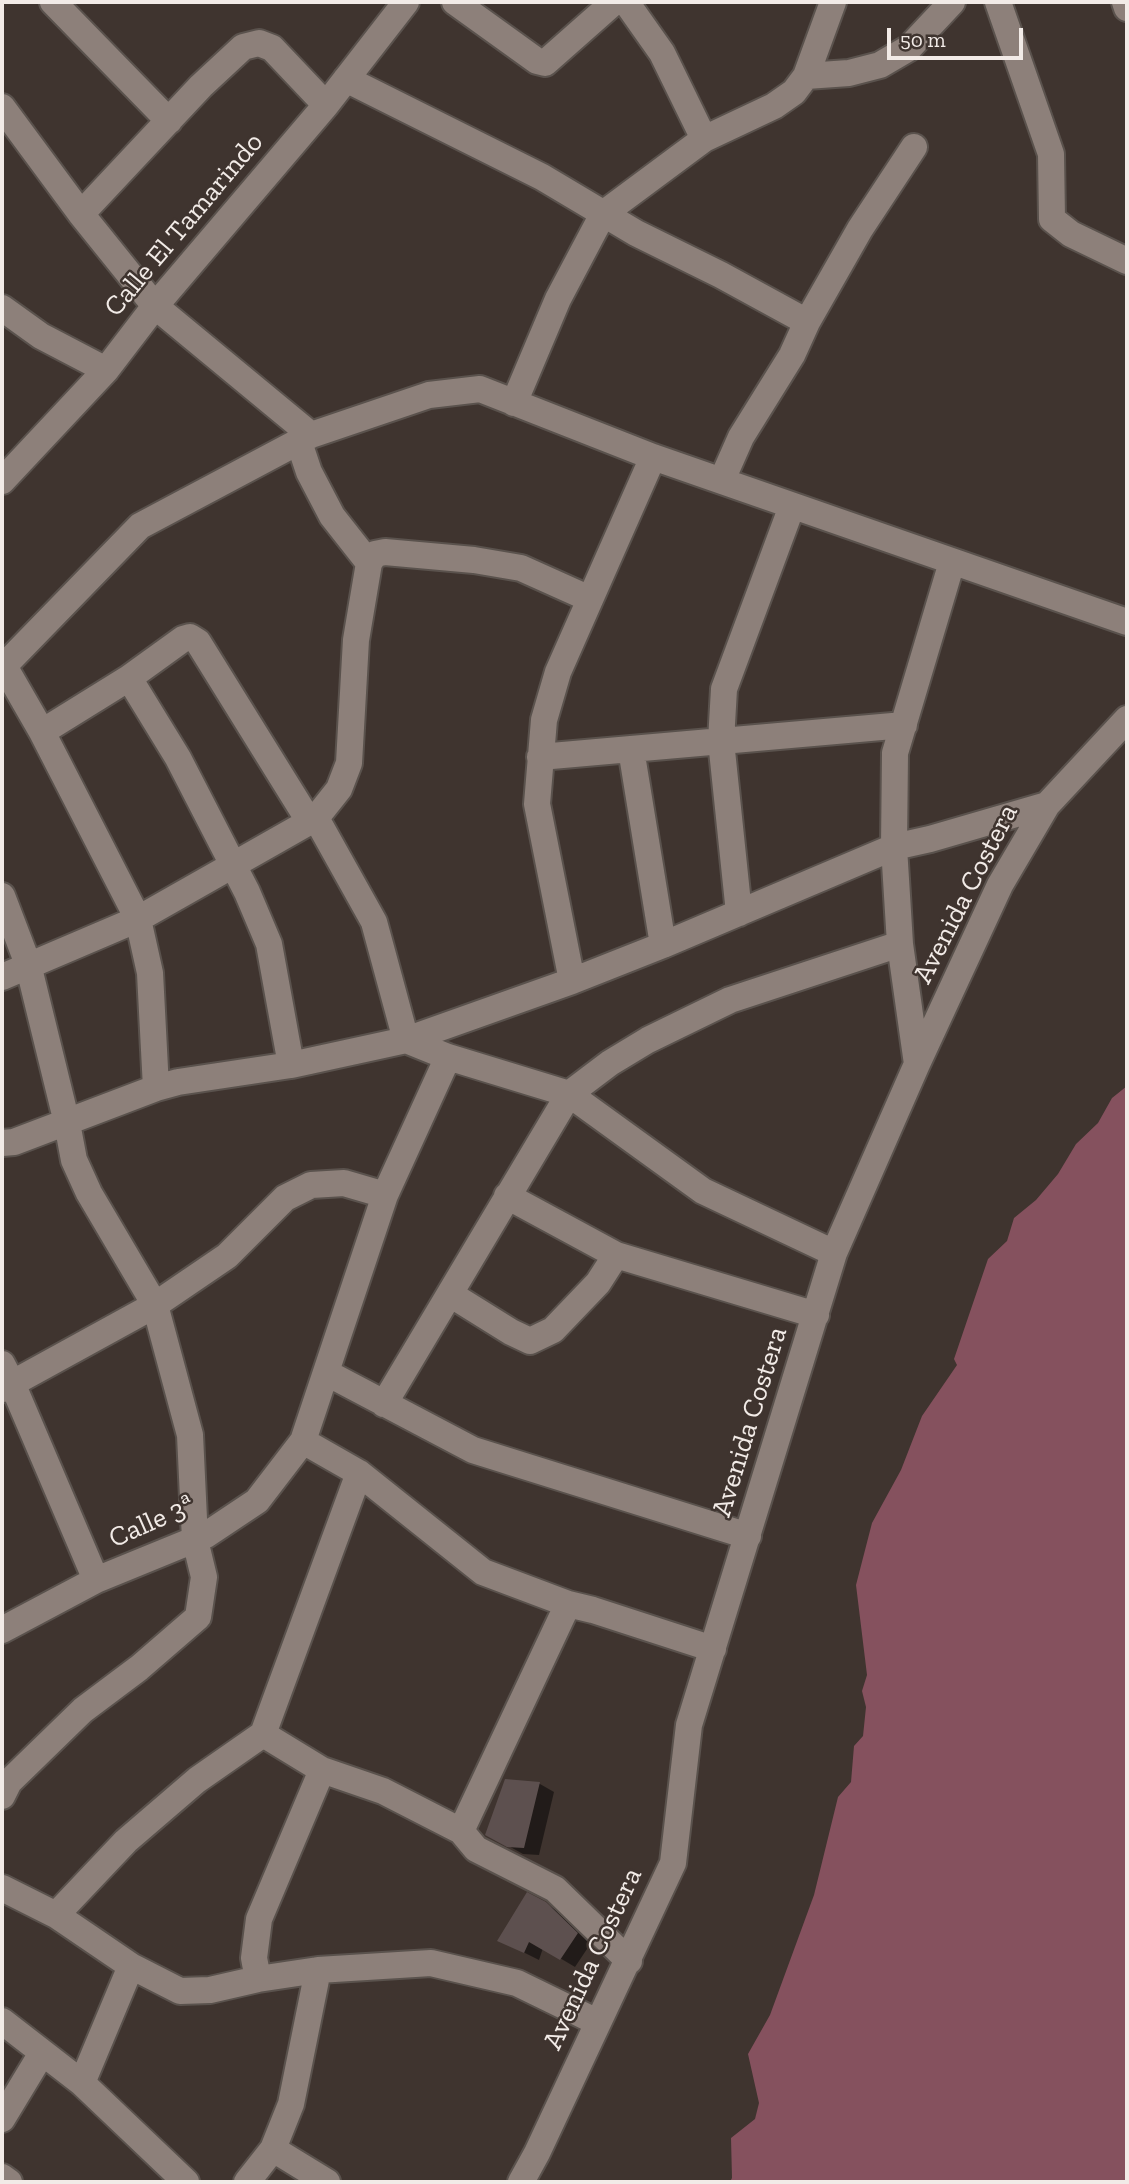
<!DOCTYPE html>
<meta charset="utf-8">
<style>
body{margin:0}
#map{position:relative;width:1129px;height:2184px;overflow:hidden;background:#3f342f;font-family:"Zilla Slab",serif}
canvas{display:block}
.frame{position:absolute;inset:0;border:4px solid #f2ebe7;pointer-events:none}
.scale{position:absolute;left:887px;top:28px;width:136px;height:32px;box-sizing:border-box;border:4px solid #f2ebe7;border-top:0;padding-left:9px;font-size:21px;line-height:24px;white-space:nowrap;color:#f2ebe7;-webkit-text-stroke:5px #3f342f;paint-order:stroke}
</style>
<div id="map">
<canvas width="1129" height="2184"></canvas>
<div class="frame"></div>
<div class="scale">50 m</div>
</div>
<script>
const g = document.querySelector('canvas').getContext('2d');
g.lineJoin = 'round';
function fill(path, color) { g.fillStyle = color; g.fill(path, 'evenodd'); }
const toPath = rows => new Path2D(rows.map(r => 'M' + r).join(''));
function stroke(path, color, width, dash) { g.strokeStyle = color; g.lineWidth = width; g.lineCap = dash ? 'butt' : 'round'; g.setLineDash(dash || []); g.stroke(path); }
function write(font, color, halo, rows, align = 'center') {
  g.font = font + ' "Zilla Slab",serif'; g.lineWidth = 5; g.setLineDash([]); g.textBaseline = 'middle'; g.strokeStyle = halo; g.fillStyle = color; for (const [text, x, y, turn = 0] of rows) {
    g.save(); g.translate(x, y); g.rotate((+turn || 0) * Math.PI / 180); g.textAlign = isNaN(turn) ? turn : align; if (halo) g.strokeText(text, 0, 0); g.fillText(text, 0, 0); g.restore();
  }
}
fill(toPath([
 [1127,1086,1127,2182,730,2182,732,2178,731,2138,755,2119,759,2103,748,2054,770,2015,814,1895,838,1797,851,1782,854,1746,863,1736,866,1707,862,1691,867,1675,856,1585,872,1523,901,1470,922,1416,957,1365,954,1359,988,1259,1007,1241,1014,1218,1036,1200,1058,1174,1076,1144,1098,1123,1112,1098]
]), '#85515e');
fill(toPath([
 [506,1781,540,1784,554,1792,539,1855,523,1854,487,1834],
 [545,1904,560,1912,591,1943,575,1967,543,1948,539,1960,499,1940]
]), '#0007');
fill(toPath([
 [505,1779,540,1782,524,1848,507,1847,485,1835],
 [527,1892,546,1902,578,1933,560,1960,529,1942,524,1953,497,1941]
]), '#5d504f');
const minor = toPath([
 [53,2,169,121],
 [455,2,537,61,545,63,614,2],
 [626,2,662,53,704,139],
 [998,2,1051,154,1052,219,1071,234,1127,261],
 [1125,2,1127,8],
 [806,76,849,73,880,65,909,48,952,2],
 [346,79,542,177,636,233,721,275,807,322],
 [2,107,81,214,155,306,311,435],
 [81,214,201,86,243,47,259,43,272,48,326,105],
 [2,308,41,336,106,370],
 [514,403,558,299,603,214,704,139,774,106,794,92,806,76,833,2],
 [299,442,309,472,332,516,369,563],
 [722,480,741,437,792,355,807,322,860,229,914,147],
 [2,481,106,370,155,306,326,105,406,2],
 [4,666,42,732,138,919,150,973,156,1088],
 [2,668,140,526,311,435,429,395,480,389,653,457,1127,622],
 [129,678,178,758,247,892,269,944,291,1065],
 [42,732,129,678,183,639,190,637,198,642,309,821],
 [631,749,663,945],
 [540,757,904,725],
 [316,818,374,922,406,1040,448,1057,569,1094,703,1191,834,1253],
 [2,896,28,964,67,1123,74,1160,89,1193,155,1305,190,1435,195,1540,204,1577,198,1617,139,1668,83,1710,9,1782,2,1796],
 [739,913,721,741,724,689,792,506],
 [2,977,138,919,316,818,339,789,349,763,356,640,369,563,375,554,385,552,474,560,521,568,590,599],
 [572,981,537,804,544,720,558,672,653,457],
 [917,1064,900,944,894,847,895,753,952,562],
 [2,1143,14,1142,156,1088,178,1082,291,1065,406,1040,572,981,663,945,894,847,930,839,1047,805],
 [507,1196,616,1255,816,1315],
 [450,1294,511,1332,530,1341,553,1330,598,1283,616,1255],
 [2,1364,12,1383,96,1580],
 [327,1373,473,1450,748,1536],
 [2,1389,155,1305,227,1256,285,1198,311,1185,344,1183,385,1195],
 [384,1404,569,1094,610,1063,648,1040,730,1000,900,944],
 [303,1441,359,1473,483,1572,568,1604,593,1610,713,1649],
 [2,1630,96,1580,206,1535,257,1501,303,1441,385,1195,448,1057],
 [263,1734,322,1770,383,1791,461,1831,476,1849,555,1889,629,1961],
 [461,1831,568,1604],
 [2,1888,56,1915,131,1966,180,1991,210,1990,258,1979,318,1970,431,1963,517,1983,597,2022],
 [56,1915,126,1841,197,1780,263,1734,359,1473],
 [258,1979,254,1958,259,1919,322,1770],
 [2,2021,82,2083,186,2182],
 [82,2083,131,1966],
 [2,2119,42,2053],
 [273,2149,327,2182],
 [2,2177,9,2182],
 [247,2182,273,2149,291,2104,318,1970],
 [521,2182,537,2153,673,1863,689,1725,834,1253,917,1064,1000,885,1047,805,1127,719]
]);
stroke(minor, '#5a524d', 30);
stroke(minor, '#8d807a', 26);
write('28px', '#f2ebe7', '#3f342f', [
 ["Calle El Tamarindo",184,225,-50],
 ["Avenida Costera",966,894,-63],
 ["Avenida Costera",750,1422,-73],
 ["Calle 3ª",152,1522,-24],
 ["Avenida Costera",593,1959,-65]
]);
</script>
